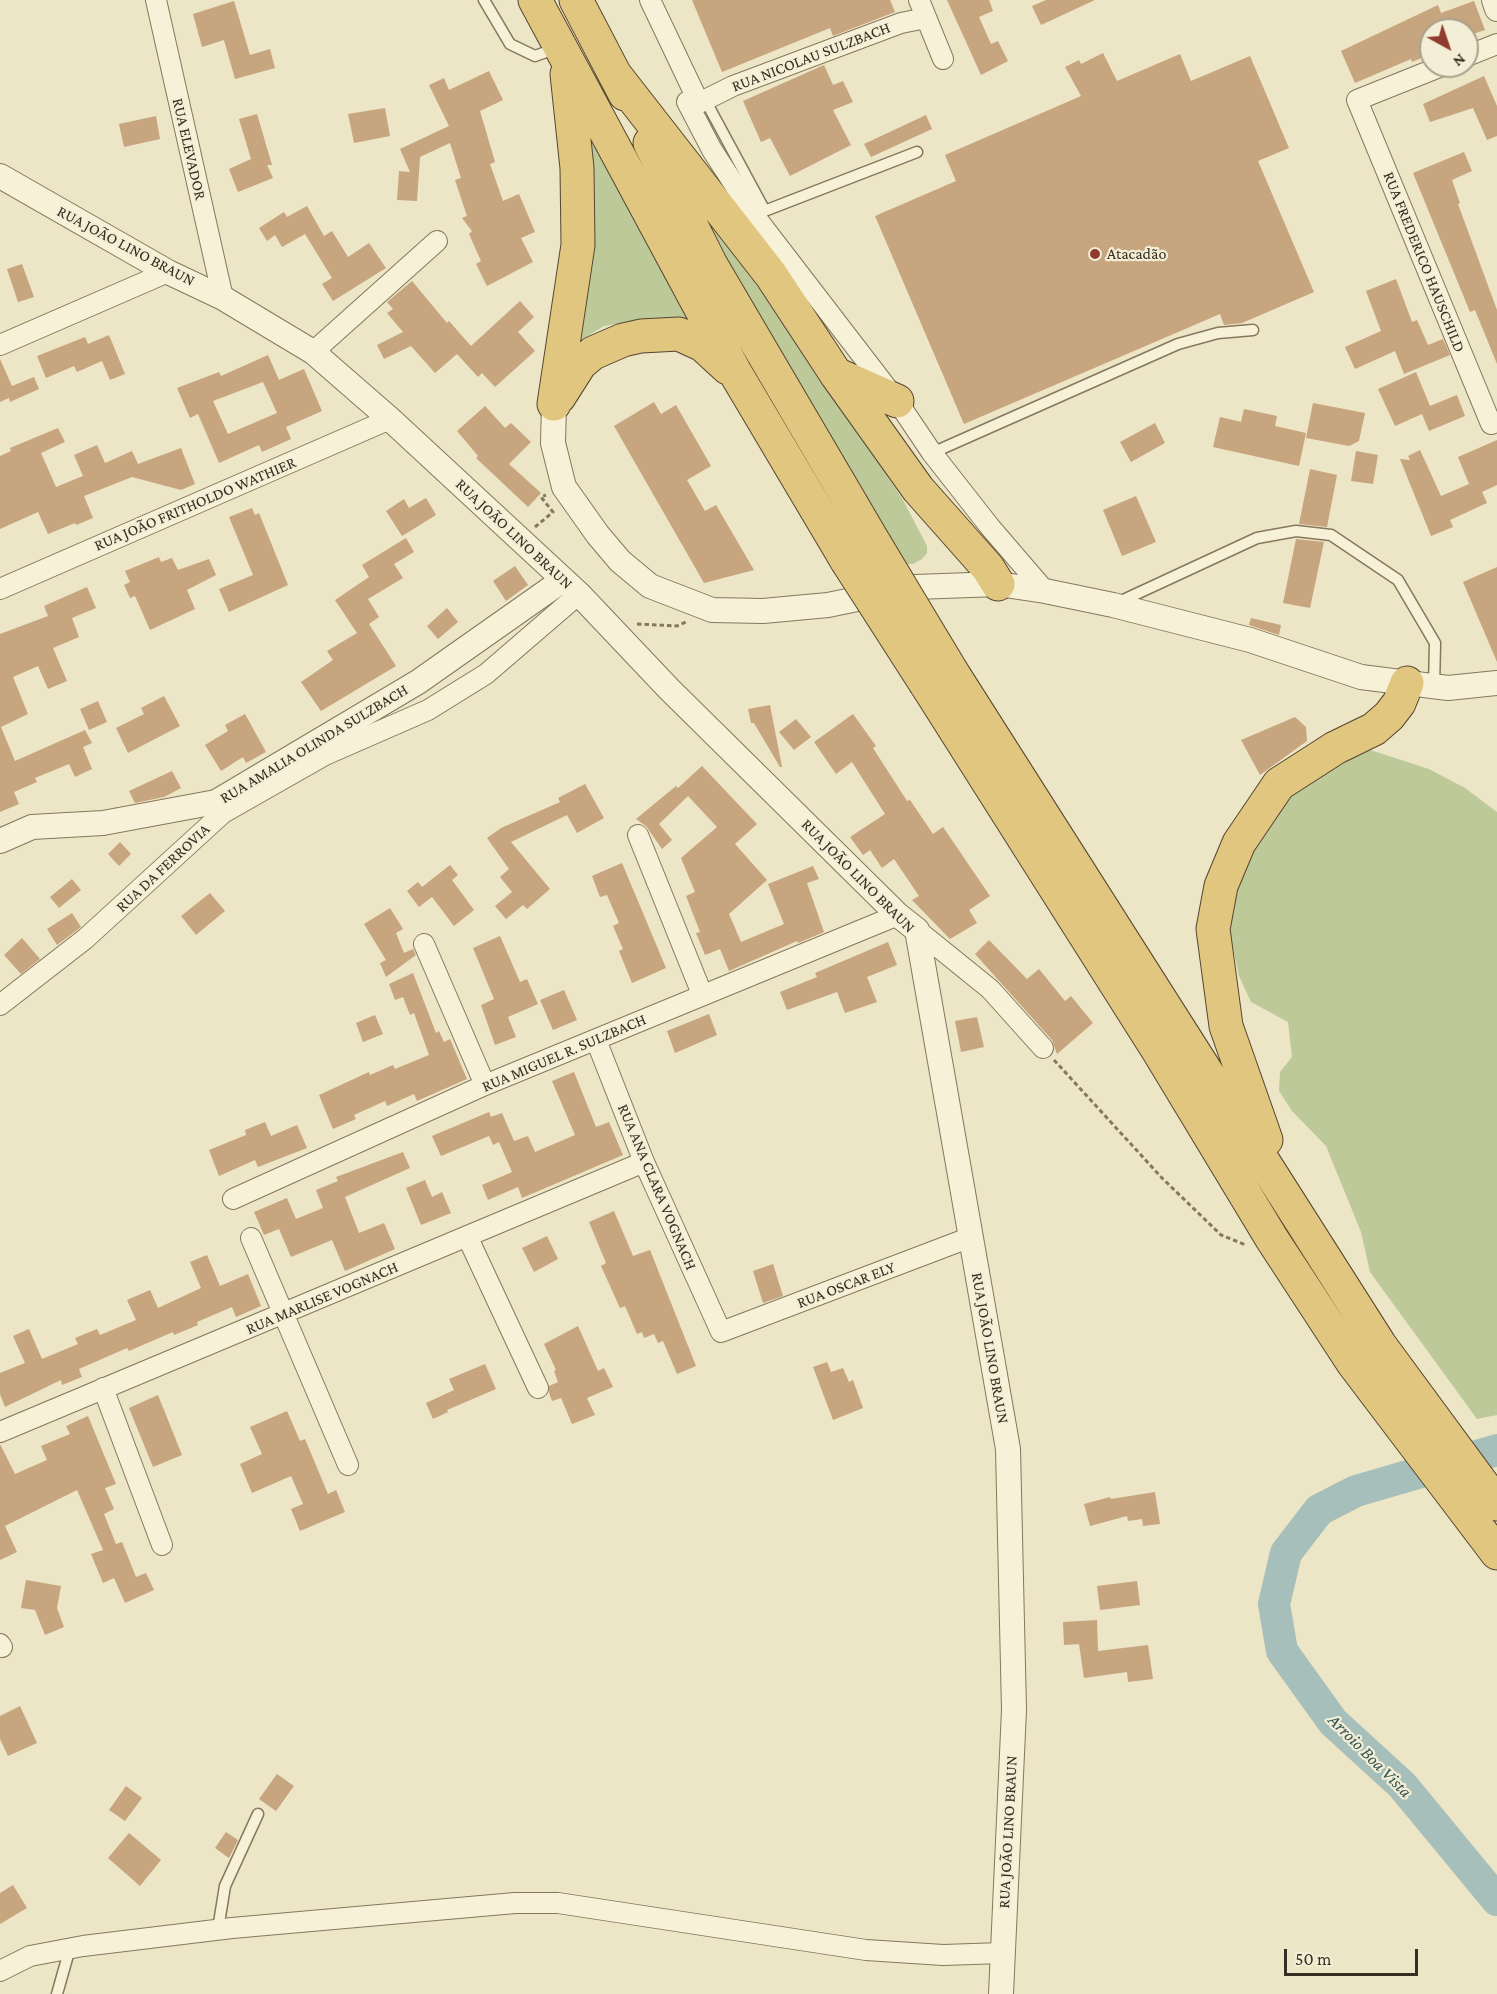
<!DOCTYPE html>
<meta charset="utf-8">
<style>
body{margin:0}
#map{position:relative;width:1497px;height:1994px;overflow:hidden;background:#ece5c6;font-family:"Crimson Pro",serif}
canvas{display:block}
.north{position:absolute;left:1419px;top:18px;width:60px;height:60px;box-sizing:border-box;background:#f3eed5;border:2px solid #a8a18d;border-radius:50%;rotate:140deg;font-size:16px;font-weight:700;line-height:24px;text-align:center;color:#372d20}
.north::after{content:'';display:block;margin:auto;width:21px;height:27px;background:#913b30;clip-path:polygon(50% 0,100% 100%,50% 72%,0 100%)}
.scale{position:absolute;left:1284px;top:1949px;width:134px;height:27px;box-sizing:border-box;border:3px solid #372d20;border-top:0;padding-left:8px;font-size:18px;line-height:21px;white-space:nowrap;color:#372d20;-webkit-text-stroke:4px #f3eed5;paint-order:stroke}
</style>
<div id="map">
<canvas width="1497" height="1994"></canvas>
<div class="north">N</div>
<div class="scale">50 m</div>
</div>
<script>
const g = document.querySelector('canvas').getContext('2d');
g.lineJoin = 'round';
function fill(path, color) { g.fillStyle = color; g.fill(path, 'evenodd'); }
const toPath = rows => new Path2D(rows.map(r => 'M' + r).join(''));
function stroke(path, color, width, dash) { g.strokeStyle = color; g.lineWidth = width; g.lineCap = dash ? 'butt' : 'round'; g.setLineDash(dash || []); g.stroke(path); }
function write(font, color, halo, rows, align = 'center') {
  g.font = font + ' "Crimson Pro",serif'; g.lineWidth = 4.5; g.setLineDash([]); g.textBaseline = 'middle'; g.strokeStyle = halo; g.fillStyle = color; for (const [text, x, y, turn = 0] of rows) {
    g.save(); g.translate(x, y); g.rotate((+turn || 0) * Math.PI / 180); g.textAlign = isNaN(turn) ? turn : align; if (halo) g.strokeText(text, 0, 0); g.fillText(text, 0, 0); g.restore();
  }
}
fill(toPath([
 [585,105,710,344,633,321,604,326,581,340,568,354],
 [697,207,784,321,903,500,927,546,927,553,922,559,913,564,901,564,870,521],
 [1364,748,1429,769,1465,788,1497,812,1497,1415,1477,1419,1370,1272,1361,1232,1326,1146,1292,1111,1279,1091,1280,1072,1292,1057,1288,1022,1251,1002,1239,976,1227,921,1242,857,1279,803]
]), '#bec99a');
stroke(toPath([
 [1497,1450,1356,1491,1319,1510,1286,1553,1274,1604,1282,1651,1333,1722,1402,1785,1497,1900]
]), '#a7bfbb', 32);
fill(toPath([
 [692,0,890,0,895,12,833,36,830,28,722,72],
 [947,0,989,0,993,11,979,17,991,44,998,41,1008,61,981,75],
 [1046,0,1095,0,1041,25,1032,6],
 [234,1,250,55,270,49,275,68,235,79,224,40,202,47,193,14],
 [1474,1,1485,30,1467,36,1467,30,1431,30,1431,54,1412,62,1411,59,1355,83,1341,51,1438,5,1441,13],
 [1103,53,1117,81,1180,54,1191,81,1250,56,1289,148,1258,161,1314,292,1242,323,1224,325,1220,314,964,424,875,216,956,181,945,155,1081,96,1065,67,1079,60,1081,64],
 [824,65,833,85,843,81,853,102,833,110,851,145,790,176,770,138,761,142,743,101],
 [489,71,503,100,480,111,495,162,490,164,503,201,519,194,535,232,521,238,533,262,487,286,476,264,481,261,469,234,472,231,462,218,467,216,455,180,461,178,450,143,420,157,417,201,397,200,399,171,410,172,400,149,449,126,429,85,444,78,449,90],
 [1484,76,1497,106,1497,136,1487,140,1473,108,1430,122,1423,104],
 [385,108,390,136,354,143,348,114],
 [257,114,272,165,267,165,273,178,238,192,229,169,251,159,239,119],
 [926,115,932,129,871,157,864,144],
 [156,116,160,139,124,147,119,124],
 [1464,152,1472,171,1452,180,1460,203,1458,204,1497,310,1497,364,1475,310,1470,312,1413,173],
 [307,206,324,236,332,231,348,257,369,243,386,268,333,301,322,284,332,278,305,234,282,247,275,235,267,241,259,228,284,212,287,217],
 [22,264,34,297,18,302,7,269],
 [1396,279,1412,322,1417,320,1428,345,1443,339,1450,355,1404,374,1395,351,1355,369,1345,347,1381,331,1366,291],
 [412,281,447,323,449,321,471,346,520,301,534,317,518,332,535,351,495,387,482,373,478,377,457,354,435,373,411,346,384,359,377,345,403,332,387,313,393,309,387,302],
 [109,335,125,374,110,380,102,361,77,372,74,366,46,378,37,356,85,337,88,344],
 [268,355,279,380,304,369,322,411,286,427,291,439,262,452,259,445,219,463,198,414,190,418,177,388,219,372,221,376],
 [263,382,277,413,228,434,213,401],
 [0,359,12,386,34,377,39,389,10,402,9,398,0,402],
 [1416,372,1430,406,1457,395,1465,416,1429,431,1422,414,1395,426,1378,389],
 [654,402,661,414,676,405,711,466,687,480,705,511,716,505,754,570,704,583,614,426],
 [1313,403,1365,413,1359,441,1349,446,1306,438],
 [485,406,505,428,511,423,531,442,509,464,541,493,528,507,476,458,478,456,457,431],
 [1244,409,1277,416,1275,426,1306,433,1299,466,1213,447,1220,417,1241,422],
 [1155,423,1165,443,1131,462,1120,442],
 [58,428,65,442,41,453,56,487,83,476,74,455,97,445,105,463,132,451,138,464,181,448,195,484,181,490,132,477,84,496,93,518,76,525,75,523,48,534,38,512,0,529,0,456,11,451,10,448],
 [1497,440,1497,485,1482,492,1487,503,1450,520,1453,527,1431,536,1400,459,1410,460,1408,456,1420,450,1441,496,1469,484,1458,457],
 [1356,451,1378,455,1373,484,1351,481],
 [1310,469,1337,475,1327,527,1299,524],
 [1136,496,1156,542,1122,556,1103,510],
 [426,498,436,515,402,536,386,511,404,499,409,508],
 [252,508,255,515,259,513,288,585,229,612,219,589,253,575,229,517],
 [406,538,414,552,394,564,403,578,368,599,379,617,369,624,396,666,321,711,301,682,333,660,327,651,357,633,335,600,369,577,362,565],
 [1296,539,1324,542,1310,608,1283,603],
 [159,557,161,562,172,558,178,570,209,559,216,575,187,590,195,609,150,630,135,596,130,598,124,585,130,582,125,571],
 [515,566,528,585,506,601,493,581],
 [1497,567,1497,662,1463,582],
 [87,587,96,608,72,618,79,637,53,648,67,681,48,689,38,666,13,677,28,714,1,727,15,761,85,730,92,743,83,747,92,769,75,777,69,764,35,778,37,782,14,792,19,804,0,812,0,634,48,616,44,606],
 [447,608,458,622,438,639,427,626],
 [1251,618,1281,625,1279,635,1249,625],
 [164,696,180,726,128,753,116,728,144,714,141,708],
 [98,701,107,722,89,730,80,709],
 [770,705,782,767,780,767,754,723,751,723,748,709],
 [245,714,266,752,246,763,243,757,221,771,205,745,228,731,225,725],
 [853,714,876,746,873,748,907,801,910,800,933,834,943,827,990,896,969,910,977,923,950,939,912,900,919,896,894,859,882,868,870,850,863,855,850,837,885,814,852,762,836,774,814,742],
 [1295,717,1306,727,1307,741,1260,775,1241,740],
 [796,719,811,737,794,750,779,732],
 [702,766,757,824,735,844,767,880,729,914,741,942,784,924,768,884,813,866,819,879,807,883,824,932,798,943,797,941,729,971,720,949,705,955,696,933,700,932,686,896,695,892,681,858,717,827,688,796,659,824,672,840,662,849,646,826,636,819,676,786,678,788],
 [172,771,181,788,164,797,135,803,129,791],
 [585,784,604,818,577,833,567,815,511,842,550,889,527,909,523,905,506,919,495,906,512,892,500,877,509,869,487,838,501,828,560,802,558,798],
 [120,842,131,854,119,866,108,854],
 [622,863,666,968,632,983,619,951,623,949,613,926,619,923,607,895,600,897,592,876],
 [450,865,458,875,452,880,474,910,454,926,432,897,419,907,407,891,418,882,422,887],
 [72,879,81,890,59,908,50,897],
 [210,893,225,911,196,935,181,916],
 [390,908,403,929,396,933,404,953,413,949,416,955,386,977,380,963,386,960,364,924],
 [72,913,81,927,57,945,47,929],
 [500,936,520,982,527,979,538,1004,508,1017,516,1037,495,1045,481,1005,494,999,473,948],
 [22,938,40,959,21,974,4,955],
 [989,940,1027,979,1039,969,1065,1001,1071,996,1093,1023,1057,1054,1052,1040,975,954],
 [888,942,897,965,867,977,877,1002,845,1013,837,992,787,1010,780,992,817,977,815,973],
 [413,973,436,1033,439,1031,444,1042,450,1039,467,1079,417,1101,414,1094,387,1106,385,1101,354,1115,356,1119,333,1129,319,1095,369,1072,370,1075,393,1065,395,1069,429,1055,414,1013,410,1015,403,997,395,1000,389,984],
 [564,990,577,1020,553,1030,540,1000],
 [709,1014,717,1035,675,1053,667,1031],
 [375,1015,383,1034,363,1042,356,1023],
 [977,1017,984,1047,961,1052,955,1021],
 [574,1072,596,1127,609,1122,623,1155,522,1198,518,1187,488,1200,482,1185,512,1172,499,1142,493,1145,489,1136,441,1156,432,1136,489,1112,491,1117,502,1113,514,1141,528,1136,535,1152,575,1135,552,1081],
 [265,1122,271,1136,297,1125,307,1148,258,1167,255,1160,219,1176,209,1150,246,1135,245,1130],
 [403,1152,410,1168,345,1197,359,1233,384,1223,395,1249,345,1271,332,1240,291,1257,279,1229,264,1235,254,1212,287,1198,296,1219,323,1208,316,1190,338,1181,336,1177],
 [425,1180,432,1197,442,1192,451,1213,421,1225,406,1188],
 [614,1211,633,1256,650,1250,696,1366,677,1374,663,1341,658,1343,654,1334,644,1338,642,1332,637,1334,625,1306,620,1308,601,1266,606,1263,589,1222],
 [547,1236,558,1259,534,1272,522,1248],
 [207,1255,220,1286,248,1274,261,1306,236,1317,232,1307,197,1322,198,1325,174,1335,173,1332,129,1351,127,1348,79,1369,82,1377,62,1385,61,1380,5,1407,0,1394,0,1373,25,1363,13,1336,29,1329,42,1359,78,1344,75,1338,97,1329,100,1335,136,1320,127,1300,150,1290,158,1308,201,1288,190,1262],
 [773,1264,783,1296,763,1303,753,1271],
 [578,1326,598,1371,604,1368,613,1387,587,1398,595,1415,572,1424,561,1398,552,1401,549,1393,549,1386,558,1382,554,1371,556,1370,544,1344],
 [827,1362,831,1372,843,1368,849,1382,853,1380,863,1408,833,1420,813,1367],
 [485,1364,496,1389,447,1410,448,1412,433,1419,426,1403,454,1390,449,1379],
 [158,1395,182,1455,153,1467,129,1408],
 [287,1411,300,1441,305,1439,328,1494,336,1490,345,1512,300,1531,291,1509,303,1504,291,1476,252,1493,240,1464,262,1454,250,1427],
 [88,1416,116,1484,105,1488,114,1509,104,1514,116,1544,122,1542,136,1577,146,1573,154,1590,125,1603,114,1578,103,1583,91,1554,103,1550,77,1490,5,1526,17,1552,0,1560,0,1444,15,1474,47,1460,41,1446,70,1434,66,1426],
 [1155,1492,1160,1524,1143,1526,1142,1519,1128,1521,1127,1516,1090,1526,1084,1504,1110,1497,1111,1499],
 [26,1580,61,1586,57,1608,64,1627,45,1635,35,1610,21,1608],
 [1137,1581,1140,1605,1100,1610,1097,1586],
 [1097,1620,1098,1651,1148,1645,1153,1679,1128,1682,1127,1672,1084,1678,1079,1644,1064,1645,1063,1622],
 [20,1706,37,1743,8,1756,0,1739,0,1716],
 [277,1774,294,1786,276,1811,259,1799],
 [126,1786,142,1798,125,1821,109,1810],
 [226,1832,238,1840,229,1858,215,1848],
 [129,1833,161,1860,140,1886,108,1858],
 [13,1885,27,1908,0,1924,0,1893]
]), '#c7a57e');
const service = toPath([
 [484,0,510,44,535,56,557,48],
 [699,103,709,107,764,209],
 [754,215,917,152],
 [932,453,1178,344,1218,333,1253,330],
 [1119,602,1257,538,1296,531,1331,535,1398,580,1435,643,1434,687],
 [218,1929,225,1886,258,1814],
 [57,1994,70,1948]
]);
const minor = toPath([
 [156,0,223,298],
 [650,0,699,103],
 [919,0,943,59],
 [926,18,901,23,733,86,699,103,687,102,712,150,754,215,897,401,932,453,990,527,1045,591],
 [1467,56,1497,44],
 [1442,66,1357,100,1491,424,1497,422],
 [0,345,168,272],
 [313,352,437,241],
 [0,589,390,419],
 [638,835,702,994],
 [917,930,990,989,1043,1048],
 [424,944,485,1085],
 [0,1005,85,939,223,813,325,755,428,710,486,674,579,594],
 [596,1040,644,1162,721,1332,971,1237],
 [233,1199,485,1085,898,915],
 [467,1236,538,1388],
 [251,1238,348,1465],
 [103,1388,162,1545],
 [0,1432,644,1162],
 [0,1644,2,1647],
 [0,1971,30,1956,83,1946,232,1928,515,1903,558,1903,866,1950,943,1955,1002,1953]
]);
const tertiary = toPath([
 [1494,0,1497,9],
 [0,176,168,272,223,298,313,352,390,419,579,594,669,689,898,915,917,930,1008,1449,1014,1710,1001,1994],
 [554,404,553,443,564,487,598,535,620,561,650,586,712,610,763,611,828,605,915,587,998,584,1045,591,1113,605,1250,640,1361,677,1448,688,1497,683],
 [0,841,32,827,103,823,216,802,418,682,563,580]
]);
const trunk = toPath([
 [535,0,736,374,847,561],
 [576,0,625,94],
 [616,76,771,275,836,374,918,489,988,568,998,584],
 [650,143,710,263,875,544],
 [836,374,897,401],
 [559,397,580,364,593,353,623,340,641,336,679,334,703,345,728,368],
 [554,404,578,245,577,168,567,74],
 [952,672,1380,1345,1497,1504],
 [926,684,1159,1052,1272,1239,1353,1363,1497,1553],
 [1266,1140,1226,1026,1213,929,1221,886,1239,843,1279,784,1335,748,1374,729,1389,716,1399,703,1407,683]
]);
stroke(service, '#86775d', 13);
stroke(minor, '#86775d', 22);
stroke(tertiary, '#86775d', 26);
stroke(trunk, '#544530', 35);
stroke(toPath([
 [535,527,553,512,541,497,546,495],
 [637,624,677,626,686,622],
 [1054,1060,1162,1178,1221,1235,1246,1245]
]), '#86775d', 3, [4.5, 3]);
stroke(service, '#f7f1d8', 10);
stroke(minor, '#f7f1d8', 20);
stroke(tertiary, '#f7f1d8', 24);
stroke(trunk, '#e0c67e', 33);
const trunkBridge = toPath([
 [875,544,952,672],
 [847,561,926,684]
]);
stroke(trunkBridge, '#544530', 35, []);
stroke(trunkBridge, '#e0c67e', 33);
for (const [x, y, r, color] of [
 [1095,254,6,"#913b30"]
]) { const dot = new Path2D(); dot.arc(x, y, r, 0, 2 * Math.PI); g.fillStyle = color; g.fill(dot); stroke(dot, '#f3eed5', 2); }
write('16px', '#372d20', '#f3eed5', [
 ["RUA NICOLAU SULZBACH",811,57,-21],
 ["RUA ELEVADOR",189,149,77],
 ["RUA JOÃO LINO BRAUN",126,246,28],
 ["RUA FREDERICO HAUSCHILD",1424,262,68],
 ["RUA JOÃO FRITHOLDO WATHIER",195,504,-23],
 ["RUA JOÃO LINO BRAUN",514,534,43],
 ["RUA AMALIA OLINDA SULZBACH",314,744,-31],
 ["RUA DA FERROVIA",163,868,-43],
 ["RUA JOÃO LINO BRAUN",858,876,45],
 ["RUA MIGUEL R. SULZBACH",564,1053,-23],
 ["RUA ANA CLARA VOGNACH",657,1187,67],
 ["RUA OSCAR ELY",846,1285,-21],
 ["RUA MARLISE VOGNACH",322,1298,-23],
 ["RUA JOÃO LINO BRAUN",990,1348,80],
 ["RUA JOÃO LINO BRAUN",1008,1832,-87]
]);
write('16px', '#372d20', '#f3eed5', [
 ["Atacadão",1107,254]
], 'left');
write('italic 18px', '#305455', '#f3eed5', [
 ["Arroio Boa Vista",1370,1756,45]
]);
</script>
